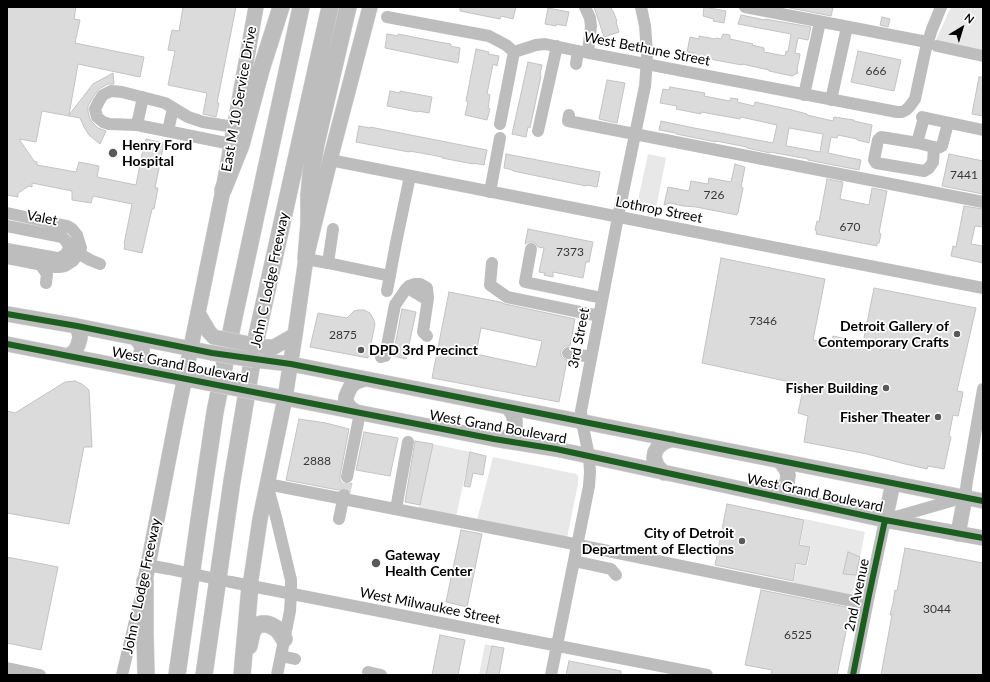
<!DOCTYPE html>
<style>
body{margin:0}
#map{position:relative;width:990px;height:682px;overflow:hidden;background:#fff;font-family:Lato,sans-serif}
canvas{display:block}
.frame{position:absolute;inset:0;border:8px solid #000;pointer-events:none}
.north{position:absolute;left:942px;top:8px;width:40px;height:40px;-webkit-text-stroke:3px #fff;paint-order:stroke;rotate:38deg;font-size:11px;font-weight:700;line-height:16px;text-align:center;color:#000}
.north::after{content:'';display:block;margin:auto;width:14px;height:18px;background:#000;clip-path:polygon(50% 0,100% 100%,50% 72%,0 100%)}
</style>
<div id="map">
<canvas width="990" height="682"></canvas>
<div class="frame"></div>
<div class="north">N</div>
</div>
<script>
const g = document.querySelector('canvas').getContext('2d');
g.lineJoin = 'round';
function fill(path, color) { g.fillStyle = color; g.fill(path, 'evenodd'); }
const toPath = rows => new Path2D(rows.map(r => 'M' + r).join(''));
function stroke(path, color, width, dash) { g.strokeStyle = color; g.lineWidth = width; g.lineCap = dash ? 'butt' : 'round'; g.setLineDash(dash || []); g.stroke(path); }
function write(font, color, halo, rows, align = 'center') {
  g.font = font + ' Lato,sans-serif'; g.lineWidth = 3.5; g.setLineDash([]); g.textBaseline = 'middle'; g.strokeStyle = halo; g.fillStyle = color; for (const [text, x, y, turn = 0] of rows) {
    g.save(); g.translate(x, y); g.rotate((+turn || 0) * Math.PI / 180); g.textAlign = isNaN(turn) ? turn : align; if (halo) g.strokeText(text, 0, 0); g.fillText(text, 0, 0); g.restore();
  }
}
fill(toPath([
 [951,7,983,7,983,51,935,42],
 [648,154,666,158,656,208,642,205,638,200],
 [433,444,470,452,456,517,419,508],
 [493,457,576,474,578,476,578,484,567,538,477,520],
 [805,519,865,532,852,597,793,584,797,564,807,566,811,547,800,544],
 [485,644,492,646,486,675,479,675]
]), '#e8e8e8');
const building = toPath([
 [7,7,76,7,74,19,80,20,75,43,144,57,140,77,78,64,69,115,93,84,113,73,114,84,108,84,99,89,93,97,88,106,88,111,90,119,92,122,98,128,106,131,100,144,96,141,89,135,84,127,80,118,42,111,36,142,19,139,34,161,37,162,37,165,76,172,79,162,99,166,97,177,136,185,144,144,145,144,146,139,164,143,163,147,163,148,155,188,158,188,154,209,152,209,142,253,124,249,125,244,124,244,132,204,93,196,91,203,72,200,72,191,32,183,32,187,29,186,18,193,18,197,7,195,7,7],
 [183,7,236,7,217,103,219,103,216,117,203,114,207,93,168,85,175,51,168,50,172,30,179,31,183,7],
 [460,7,516,7,513,19,501,16,500,19,460,11,460,7],
 [594,7,611,7,612,11,613,11,617,21,616,22,619,32,604,37,594,7],
 [704,7,726,11,724,23,713,21,714,19,703,16,704,7],
 [785,7,828,7,833,8,831,16,785,7],
 [548,8,569,12,566,26,556,24,556,26,545,24,548,8],
 [741,15,765,20,765,19,811,27,808,40,798,38,795,53,800,54,797,70,798,73,792,76,769,71,769,70,742,64,742,65,693,56,694,53,687,52,690,37,699,39,699,36,715,39,716,38,721,39,723,34,730,35,730,39,753,44,752,45,764,48,764,52,785,56,786,51,788,52,791,34,738,24,741,15],
 [882,17,890,19,888,27,880,25,882,17],
 [387,34,398,36,398,34,439,42,451,44,450,46,460,48,458,63,385,48,387,34],
 [476,49,489,52,488,54,499,56,497,66,493,64,487,94,490,95,488,108,490,109,487,120,465,115,468,102,466,101,476,49],
 [858,51,901,60,894,91,851,82,858,51],
 [528,62,542,65,540,75,541,76,530,128,528,127,526,137,512,134,528,62],
 [979,77,983,77,983,116,972,114,979,77],
 [607,80,625,83,617,123,599,119,607,80],
 [670,87,705,93,704,96,730,101,731,98,738,99,737,102,754,106,755,102,792,110,807,114,807,115,833,121,834,117,854,120,854,121,872,125,869,143,857,140,857,139,838,135,837,138,831,137,828,153,861,160,859,170,808,160,808,159,770,152,770,153,747,148,747,147,716,141,716,142,676,134,676,133,659,130,661,121,694,128,773,143,777,125,741,117,740,119,701,112,701,114,676,109,677,106,660,103,663,89,669,90,670,87],
 [789,128,823,134,820,152,787,146,786,145,789,128],
 [390,91,400,93,400,91,432,97,429,113,418,111,418,112,387,106,390,91],
 [359,126,370,128,370,127,487,150,484,165,473,163,473,164,442,158,442,157,432,155,409,151,409,152,356,142,359,126],
 [506,154,600,172,597,187,587,185,586,186,513,171,513,170,504,168,506,154],
 [949,154,983,161,983,194,942,186,949,154],
 [735,164,745,167,741,187,743,188,738,213,737,213,737,215,696,207,683,206,670,203,664,205,668,187,689,191,691,181,708,184,709,178,731,182,735,164],
 [827,179,843,182,840,199,869,205,872,188,887,191,879,233,881,234,879,243,877,243,877,246,816,234,817,231,815,230,817,221,819,222,827,179],
 [964,206,983,209,983,227,975,226,971,244,983,246,983,263,951,256,953,246,956,247,964,206],
 [528,229,593,242,589,262,586,262,583,278,553,272,553,277,544,275,545,273,539,272,544,248,538,247,536,244,533,242,529,242,525,244,528,229],
 [721,258,825,279,813,340,832,344,833,336,863,343,874,288,976,308,957,391,963,392,961,403,958,416,953,415,949,436,951,437,944,469,928,466,927,469,905,464,867,454,804,442,808,416,798,413,804,385,702,363,721,258],
 [449,292,500,302,505,304,575,319,570,346,565,346,562,349,561,351,561,356,564,359,567,360,559,402,432,378,449,292],
 [481,328,542,341,536,367,476,354,481,328],
 [402,309,416,312,406,359,393,356,402,309],
 [359,310,364,310,370,313,373,318,375,324,368,358,310,347,318,313,347,318,354,311,359,310],
 [75,381,82,384,89,390,92,447,84,447,69,524,7,513,7,411,15,413,65,382,75,381],
 [299,419,326,423,349,429,340,476,340,480,342,483,346,484,349,484,352,483,350,491,345,488,341,488,338,490,286,480,299,419],
 [364,432,398,438,390,476,356,470,364,432],
 [415,441,433,444,420,505,405,502,415,441],
 [470,452,486,456,483,475,473,473,470,487,464,486,470,452],
 [727,504,804,520,799,545,810,547,806,565,796,563,793,581,715,565,727,504],
 [461,530,482,534,467,607,446,602,461,530],
 [905,548,983,563,983,675,881,675,892,615,890,615,893,603,895,590,897,591,905,548],
 [848,552,860,557,856,575,843,574,848,552],
 [7,557,58,567,41,650,7,643,7,557],
 [761,590,851,608,837,675,777,675,771,674,772,670,745,665,761,590],
 [440,635,465,640,458,675,432,675,440,635],
 [492,646,504,648,499,675,486,675,492,646],
 [569,661,621,671,621,675,566,675,569,661]
]);
fill(building, '#dbdbdb');
stroke(building, '#c3c3c3', 1);
stroke(toPath([
 [344,495,347,477]
]), '#d9d9d9', 12, [12, 6]);
const major = toPath([
 [198,313,209,332,214,337],
 [7,314,77,326,212,353],
 [7,344,207,383],
 [265,347,274,347,295,335],
 [68,356,75,351,78,345,80,338,79,332,77,326],
 [254,360,291,364,983,501],
 [130,368,139,358,142,351,142,346,136,338],
 [264,394,285,398,494,439,556,449,885,520,983,538],
 [356,412,349,407,346,401,346,397,348,392,351,386,356,382,365,379],
 [504,441,511,434,515,427,515,421,513,414,508,407],
 [664,473,658,467,656,463,654,458,655,452,658,447,663,443,672,439],
 [773,496,782,491,787,483,788,475,786,469,780,461],
 [885,520,893,483],
 [958,534,965,497],
 [145,581,176,421,223,190,256,7],
 [250,586,260,519,285,398,295,335,306,258,330,160,370,7]
]);
const highway = toPath([
 [223,190,241,145,261,70,281,7],
 [306,258,309,224,309,195,311,173,316,144,348,7],
 [145,581,145,632,146,675],
 [249,646,252,632,256,626,261,624,267,624,272,626,277,629,281,634,284,639],
 [177,675,200,513,215,412,234,317,301,7],
 [204,675,232,481,255,344,330,7],
 [242,675,250,586]
]);
stroke(major, '#dbdbdb', 16);
stroke(highway, '#dbdbdb', 18);
stroke(toPath([
 [585,7,590,18,591,26,588,52],
 [745,7,927,42],
 [387,17,489,36,506,45,514,52],
 [937,46,983,56],
 [514,52,536,45,545,44,578,51,897,112,902,112,906,110,910,106,915,99,926,48,932,29,941,7],
 [576,64,578,51],
 [804,95,820,22],
 [831,100,847,27],
 [569,115,568,121,983,202],
 [922,117,983,130],
 [924,118,918,139,918,143,922,144,937,148,940,147,942,146,948,123],
 [500,124,514,52],
 [137,125,143,97],
 [168,131,173,108],
 [538,131,557,46],
 [918,143,881,137,878,140,874,160,876,163,924,171,929,168,933,162,934,147],
 [231,144,137,125,109,124,103,122,97,117,95,109,99,101,103,95,111,91,122,92,165,103,188,117,203,122,234,127],
 [330,160,772,247,983,288],
 [490,192,500,138],
 [7,213,67,226,72,229,77,235,81,248,79,253,73,261,65,266,59,267,53,267,7,258],
 [7,226,62,237,67,242,69,248,66,254,60,258,57,258,7,249],
 [333,229,328,263,390,276],
 [531,249,525,282,602,298],
 [73,250,90,260,100,264],
 [306,259,328,263],
 [492,263,490,285,507,297,599,316],
 [40,264,47,274,46,283],
 [409,286,413,291,423,297,428,298],
 [387,291,396,243,410,176],
 [568,353,591,357],
 [381,357,385,356,395,305,406,289,409,286,415,284,420,284,427,288,428,298,423,332,427,336],
 [347,477,360,413],
 [396,509,408,442],
 [339,519,344,495],
 [574,561,611,569,616,575],
 [147,565,169,569],
 [231,582,707,675],
 [281,656,295,659],
 [7,668,40,675],
 [368,672,381,675],
 [122,675,140,600],
 [277,675,290,611,291,594,291,580,276,517,267,484,569,543,867,604],
 [551,675,589,486,590,472,589,456,582,422,581,411,618,217,645,86,646,73,647,54,646,39,645,26,641,7],
 [853,675,869,595,885,520,965,497,967,481,983,389]
]), '#bdbdbd', 12);
stroke(major, '#bdbdbd', 15);
stroke(highway, '#bdbdbd', 17);
const majorBridge = toPath([
 [214,337,265,347],
 [212,353,254,360],
 [207,383,264,394]
]);
stroke(majorBridge, '#dbdbdb', 16, []);
stroke(toPath([
 [169,569,231,582]
]), '#bdbdbd', 12);
stroke(majorBridge, '#bdbdbd', 15);
stroke(toPath([
 [7,314,77,326,212,353,291,364,983,501],
 [7,344,494,439,556,449,885,520,983,538],
 [853,675,869,595,885,520]
]), '#1b5e20', 6);
for (const [x, y, r, color] of [
 [113,153,5,"#595959"],
 [957,334,4,"#595959"],
 [361,350,4,"#595959"],
 [886,388,4,"#595959"],
 [938,417,4,"#595959"],
 [742,541,4,"#595959"],
 [376,563,5,"#595959"]
]) { const dot = new Path2D(); dot.arc(x, y, r, 0, 2 * Math.PI); g.fillStyle = color; g.fill(dot); stroke(dot, '#fff', 1.5); }
write('12px', '#373737', null, [
 ["666",876,71],
 ["7441",964,175],
 ["726",714,195],
 ["670",850,227],
 ["7373",570,252],
 ["7346",763,321],
 ["2875",343,335],
 ["2888",317,461],
 ["3044",937,609],
 ["6525",798,635]
]);
write('14px', '#000', '#fff', [
 ["West Bethune Street",647,49,11],
 ["East M 10 Service Drive",239,99,-80],
 ["Lothrop Street",659,210,11],
 ["Valet",42,218,11],
 ["John C Lodge Freeway",270,280,-78],
 ["3rd Street",579,338,-79],
 ["West Grand Boulevard",180,365,11],
 ["West Grand Boulevard",498,427,10],
 ["West Grand Boulevard",815,493,12],
 ["John C Lodge Freeway",142,586,-78],
 ["2nd Avenue",857,595,-78],
 ["West Milwaukee Street",430,606,11]
]);
write('bold 14px', '#000', '#fff', [
 ["Henry Ford",122,145,"left"],
 ["Hospital",122,161,"left"],
 ["Detroit Gallery of",949,326],
 ["Contemporary Crafts",949,342],
 ["DPD 3rd Precinct",369,350,"left"],
 ["Fisher Building",878,388],
 ["Fisher Theater",930,417],
 ["City of Detroit",734,533],
 ["Department of Elections",734,549],
 ["Gateway",385,555,"left"],
 ["Health Center",385,571,"left"]
], 'right');
</script>
